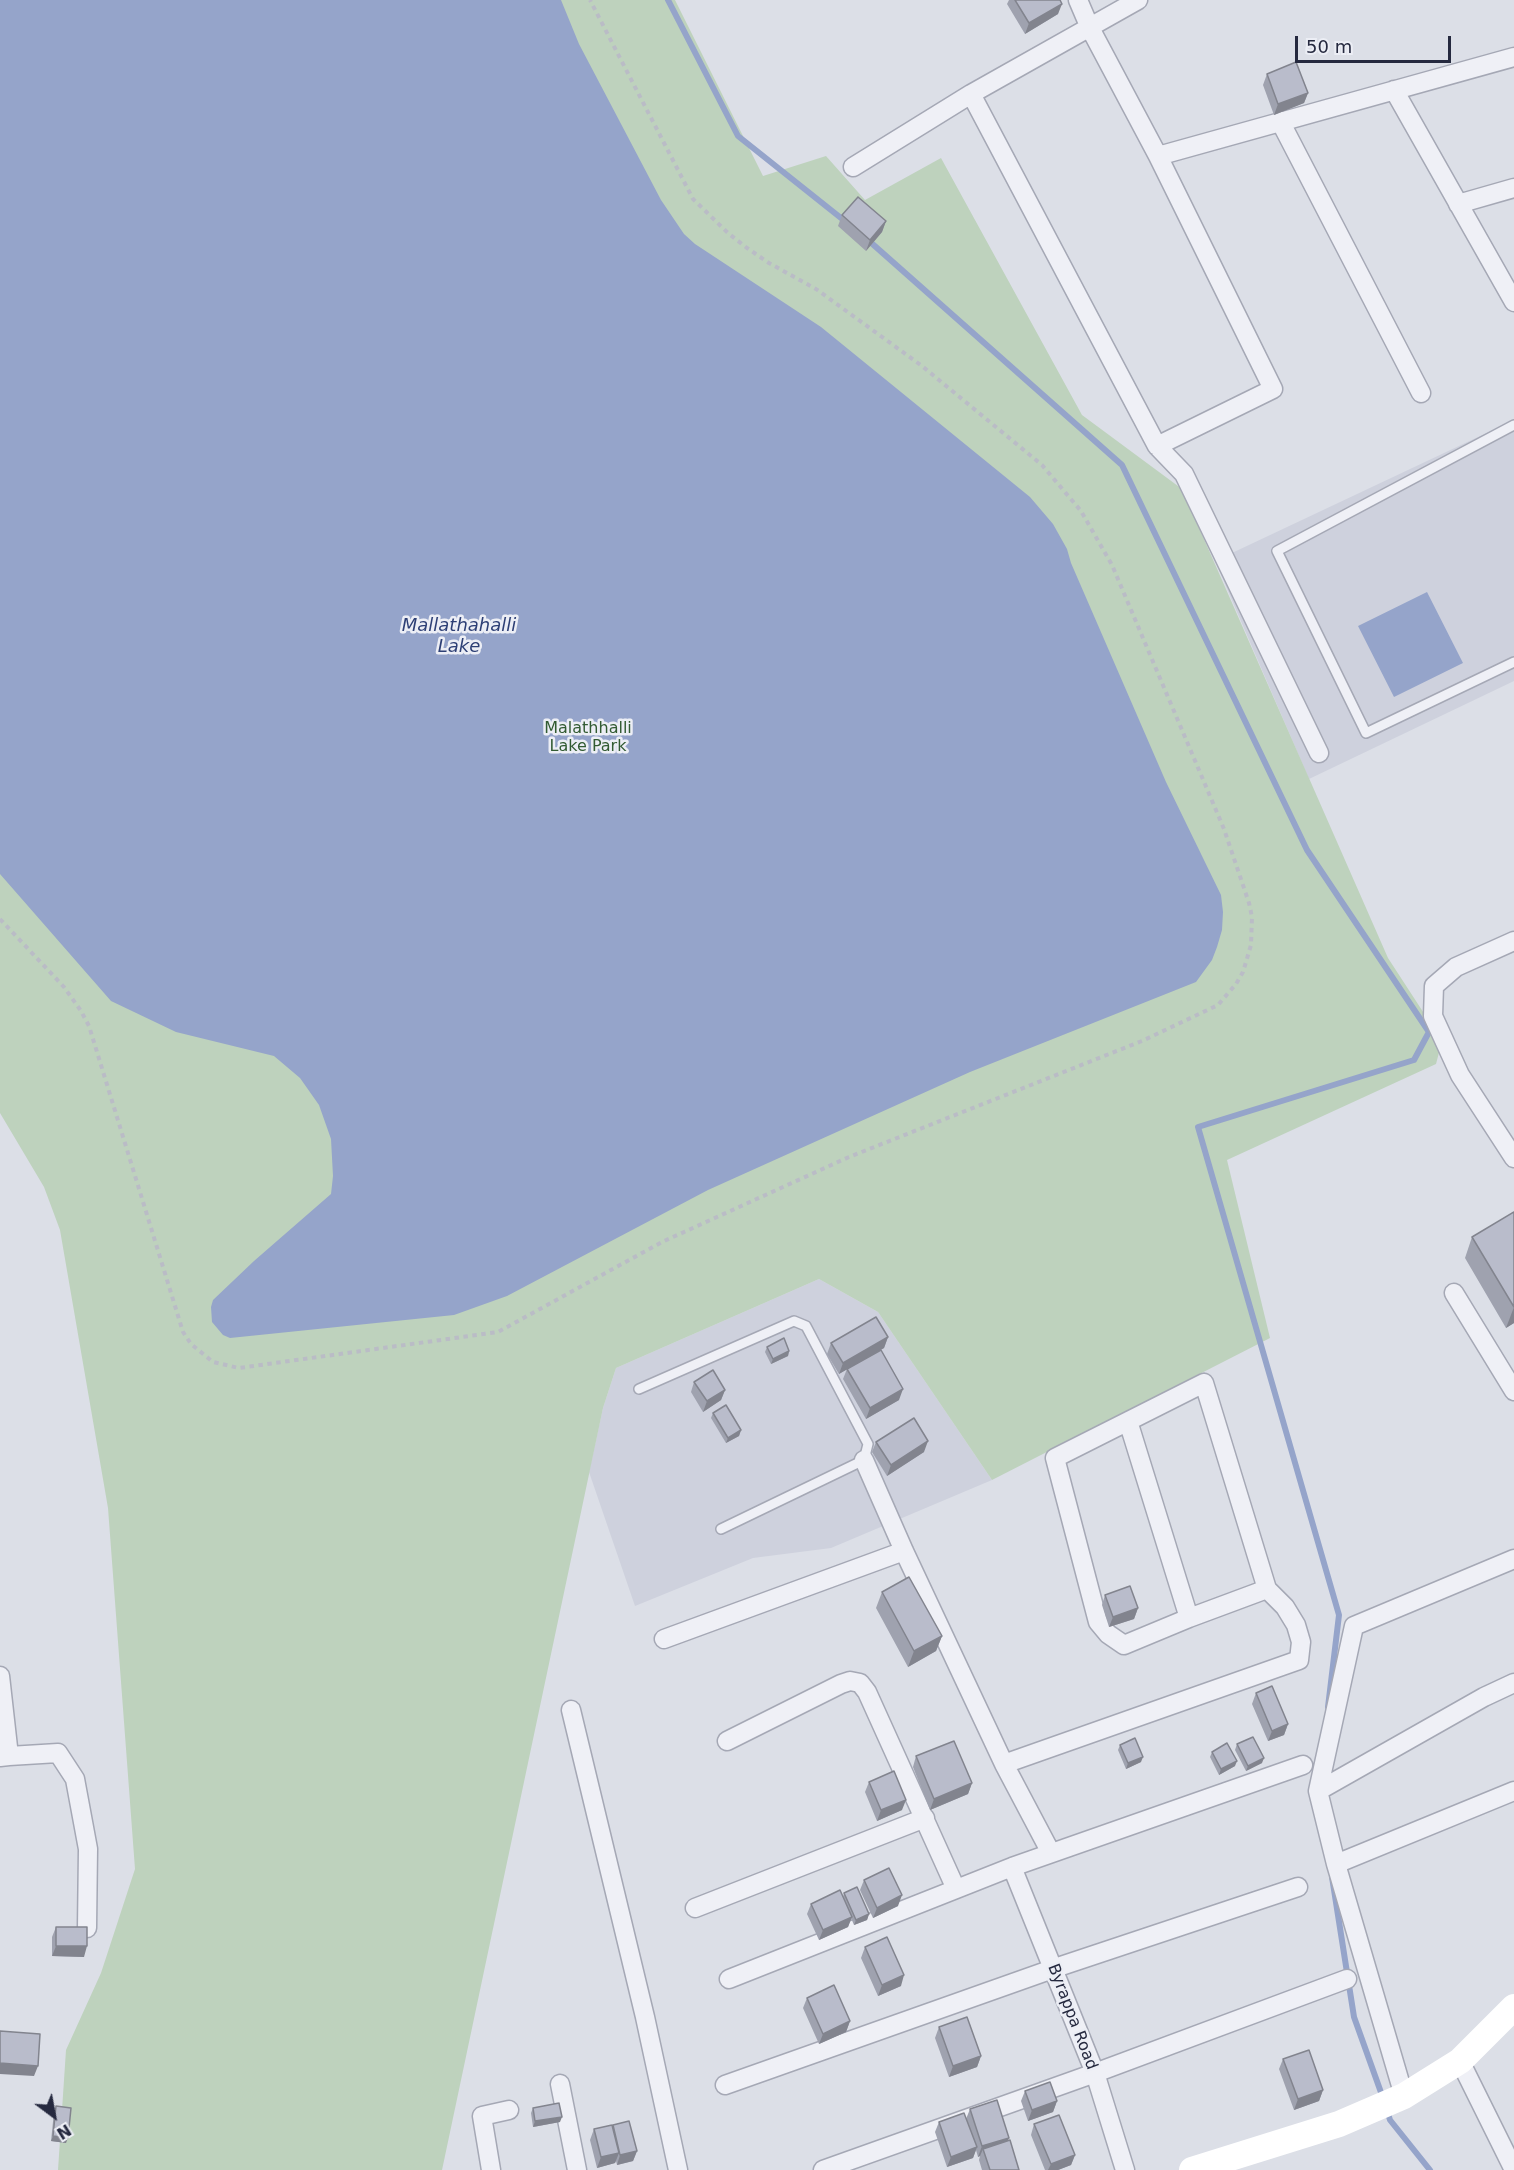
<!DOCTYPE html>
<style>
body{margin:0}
#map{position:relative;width:1514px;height:2170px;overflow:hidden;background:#dcdfe7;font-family:"DejaVu Sans",sans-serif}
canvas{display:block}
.north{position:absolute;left:24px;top:2086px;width:60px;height:60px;-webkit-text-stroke:4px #eceef5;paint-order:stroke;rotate:148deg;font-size:16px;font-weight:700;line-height:24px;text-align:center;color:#25293f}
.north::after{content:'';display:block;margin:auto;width:21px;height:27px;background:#25293f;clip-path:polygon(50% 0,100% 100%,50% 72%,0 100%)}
.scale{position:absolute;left:1295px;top:36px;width:156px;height:27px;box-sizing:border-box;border:3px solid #25293f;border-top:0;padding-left:8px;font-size:18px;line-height:21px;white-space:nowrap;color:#25293f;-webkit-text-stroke:4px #eceef5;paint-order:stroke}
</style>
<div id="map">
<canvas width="1514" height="2170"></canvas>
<div class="north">N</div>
<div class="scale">50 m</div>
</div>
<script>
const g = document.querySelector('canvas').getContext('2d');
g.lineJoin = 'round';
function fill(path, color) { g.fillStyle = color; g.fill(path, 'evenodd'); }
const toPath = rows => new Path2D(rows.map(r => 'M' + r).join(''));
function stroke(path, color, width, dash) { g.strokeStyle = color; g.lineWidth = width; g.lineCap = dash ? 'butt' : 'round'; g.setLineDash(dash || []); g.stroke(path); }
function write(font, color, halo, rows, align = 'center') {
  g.font = font + ' "DejaVu Sans",sans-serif'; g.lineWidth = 5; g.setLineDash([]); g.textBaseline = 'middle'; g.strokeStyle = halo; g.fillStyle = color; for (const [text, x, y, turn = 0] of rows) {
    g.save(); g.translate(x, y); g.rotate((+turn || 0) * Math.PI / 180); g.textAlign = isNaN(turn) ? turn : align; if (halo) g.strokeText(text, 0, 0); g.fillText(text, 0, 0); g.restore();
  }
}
fill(toPath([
 [1514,420,1514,681,1309,779,1215,561],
 [819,1279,878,1312,992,1480,831,1548,753,1558,635,1606,589,1472,603,1408,616,1368]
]), '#ced1dd');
fill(toPath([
 [0,0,675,0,763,176,826,156,865,200,941,158,1082,415,1182,489,1388,958,1442,1041,1436,1064,1227,1160,1270,1338,992,1480,878,1312,819,1279,616,1368,603,1408,442,2170,58,2170,66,2050,101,1973,135,1869,108,1508,60,1230,44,1187,0,1113]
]), '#bed2bd');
fill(toPath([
 [0,0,561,0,579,44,661,200,684,234,695,244,821,327,1030,497,1053,524,1067,549,1071,563,1166,782,1221,895,1223,912,1222,930,1217,947,1212,960,1196,982,970,1072,708,1190,507,1296,454,1315,230,1338,223,1335,212,1322,211,1307,213,1300,254,1261,331,1194,333,1176,331,1139,319,1105,300,1078,274,1056,176,1032,111,1001,0,874],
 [1427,592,1463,663,1394,697,1358,626]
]), '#95a4ca');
stroke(toPath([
 [668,0,738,136,846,222],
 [868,240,1122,465,1307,850,1429,1032,1414,1060,1198,1127,1339,1615,1328,1707],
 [1332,1877,1354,2017,1383,2098],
 [1387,2110,1390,2120,1430,2170]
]), '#95a4ca', 6);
const lane = toPath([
 [1514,425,1277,551,1366,733,1514,662],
 [639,1389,794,1321,806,1326,868,1444,864,1460,721,1529]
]);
const street = toPath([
 [1394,90,1514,302],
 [971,94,1157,446,1273,389,1158,156,1090,28,1078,0],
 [1280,121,1421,393],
 [1158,156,1514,57],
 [853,167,971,94,1138,0],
 [1458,204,1514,188],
 [1157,446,1184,474,1319,753],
 [1514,941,1456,967,1434,986,1433,1016,1460,1075,1514,1158],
 [1454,1293,1514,1391],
 [1204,1383,1267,1589,1189,1618,1124,1645,1108,1634,1098,1622,1055,1458,1204,1383],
 [1128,1421,1189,1618],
 [864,1460,904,1551,1004,1764],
 [664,1639,904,1551],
 [0,1676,9,1756,0,1757],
 [571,1710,645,2017,678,2170],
 [727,1741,841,1684,850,1681,860,1683,867,1692,956,1889],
 [9,1756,58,1753,75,1779,88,1849,87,1928],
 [1318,1791,1484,1697,1514,1683],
 [1051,1853,1004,1764,1299,1660,1301,1642,1296,1625,1285,1607,1267,1589],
 [1336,1864,1514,1791],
 [1012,1867,1095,2073,1125,2170],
 [695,1908,925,1818],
 [729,1979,1012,1867,1303,1765],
 [1460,2061,1514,2170],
 [560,2084,577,2170],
 [725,2085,1061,1966,1298,1887],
 [1404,2096,1336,1864,1318,1791,1354,1626,1514,1559],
 [491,2170,482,2116,509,2110],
 [823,2170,1095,2073,1347,1979]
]);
stroke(lane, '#a5a8b5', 12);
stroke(street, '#a5a8b5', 21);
stroke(toPath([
 [0,919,64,987,81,1011,89,1026,183,1332,191,1344,213,1362,239,1368,498,1332,662,1242,849,1157,1142,1041,1218,1005,1236,984,1243,972,1251,945,1252,917,1249,903,1224,829,1112,565,1081,511,1042,465,922,366,816,289,769,263,747,248,728,233,693,199,590,0]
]), '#babcc6', 4, [4.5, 4.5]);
stroke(lane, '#eff0f6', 9);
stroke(street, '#eff0f6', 18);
stroke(toPath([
 [1192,2170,1339,2124,1404,2096,1460,2061,1514,2007]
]), '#fff', 26);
fill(toPath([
 [1009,0,1060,0,1058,14,1025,34,1007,4],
 [1267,74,1308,93,1304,103,1274,115,1263,85],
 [842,215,886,221,882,232,866,251,838,226],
 [1514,1212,1514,1323,1506,1328,1465,1258,1472,1237],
 [888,1337,884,1348,867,1357,899,1400,866,1419,843,1379,847,1369,839,1374,827,1354,831,1343],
 [767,1347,789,1351,788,1356,771,1364,765,1352],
 [694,1382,725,1390,721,1400,703,1412,691,1392],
 [713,1413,741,1430,739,1436,726,1443,711,1418],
 [876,1442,924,1452,887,1476,872,1452],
 [882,1592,942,1636,936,1651,908,1667,876,1608],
 [1105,1595,1138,1608,1134,1619,1109,1627,1102,1605],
 [1256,1693,1288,1724,1284,1735,1268,1741,1252,1704],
 [1237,1744,1262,1763,1246,1771,1235,1750],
 [1120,1745,1141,1762,1126,1769,1118,1750],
 [1212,1752,1235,1766,1219,1775,1210,1757],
 [916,1756,972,1783,968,1794,930,1810,913,1767],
 [869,1782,902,1810,877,1821,865,1792],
 [864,1880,898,1906,873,1918,860,1890],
 [844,1893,869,1914,867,1920,854,1925,851,1918,848,1927,819,1940,807,1914,811,1904,843,1897],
 [56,1927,84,1957,52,1956,52,1937],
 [865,1947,901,1986,878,1996,861,1958],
 [807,1998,850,2021,846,2032,819,2044,803,2008],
 [939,2027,981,2056,977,2067,949,2077,935,2038],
 [1283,2059,1323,2090,1319,2101,1294,2110,1279,2069],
 [1025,2091,1057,2101,1053,2112,1028,2121,1021,2101],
 [56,2106,66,2143,51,2141,54,2112],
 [533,2108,560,2122,533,2127,531,2113],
 [970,2109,1008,2141,1019,2170,982,2170,979,2160,980,2156,978,2157,976,2150,973,2158,947,2167,935,2132,939,2122,966,2119],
 [1034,2124,1075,2155,1071,2165,1058,2170,1045,2170,1031,2135],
 [613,2125,637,2151,633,2161,617,2165,616,2161,615,2163,597,2168,590,2140,594,2129,612,2127]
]), '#9fa2af');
fill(toPath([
 [1062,4,1058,14,1025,34,1029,23],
 [1308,93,1304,103,1274,115,1278,104],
 [886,221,882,232,866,251,870,240],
 [1514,1307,1514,1323,1506,1328],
 [888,1337,884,1348,839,1374,843,1363],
 [789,1351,788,1356,771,1364,773,1359],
 [903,1389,899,1400,866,1419,870,1408],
 [725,1390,721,1400,703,1412,707,1401],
 [741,1430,739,1436,726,1443,728,1438],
 [928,1441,924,1452,887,1476,891,1465],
 [1138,1608,1134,1619,1109,1627,1113,1617],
 [942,1636,936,1651,908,1667,914,1651],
 [1288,1724,1284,1735,1268,1741,1272,1731],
 [1143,1757,1141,1762,1126,1769,1128,1763],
 [1264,1758,1262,1763,1246,1771,1248,1766],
 [1237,1761,1235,1766,1219,1775,1221,1769],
 [972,1783,968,1794,930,1810,934,1799],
 [906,1800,902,1810,877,1821,881,1810],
 [902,1895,898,1906,873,1918,877,1908],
 [869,1914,867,1920,854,1925,856,1920],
 [852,1917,848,1927,819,1940,823,1930],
 [56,1946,87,1946,84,1957,52,1956],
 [904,1975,901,1986,878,1996,882,1985],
 [850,2021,846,2032,819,2044,823,2034],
 [981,2056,977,2067,949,2077,953,2066],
 [0,2063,38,2066,34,2076,0,2074],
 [1323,2090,1319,2101,1294,2110,1298,2099],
 [1057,2101,1053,2112,1028,2121,1032,2110],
 [562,2117,560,2122,533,2127,535,2121],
 [53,2136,68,2138,66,2143,51,2141],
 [1009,2138,1005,2148,983,2149,980,2156,978,2157,982,2146],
 [977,2147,973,2158,947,2167,951,2157],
 [637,2151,633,2161,617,2165,620,2155],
 [619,2153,615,2163,597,2168,601,2157],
 [1075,2155,1071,2165,1058,2170,1048,2170,1051,2164]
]), '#82848e');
const building = toPath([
 [1015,0,1060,0,1062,4,1029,23,1015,0],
 [1296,62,1308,93,1278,104,1267,74,1296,62],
 [858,197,886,221,870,240,842,215,858,197],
 [1514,1212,1514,1307,1472,1237,1514,1212],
 [876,1317,888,1337,843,1363,831,1343,876,1317],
 [784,1338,789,1351,773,1359,767,1347,784,1338],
 [881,1350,903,1389,870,1408,847,1369,881,1350],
 [713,1370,725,1390,707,1401,694,1382,713,1370],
 [726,1405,741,1430,728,1438,713,1413,726,1405],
 [914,1418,928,1441,891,1465,876,1442,914,1418],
 [909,1577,942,1636,914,1651,882,1592,909,1577],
 [1130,1586,1138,1608,1113,1617,1105,1595,1130,1586],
 [1272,1686,1288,1724,1272,1731,1256,1693,1272,1686],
 [1253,1737,1264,1758,1248,1766,1237,1744,1253,1737],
 [1135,1738,1143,1757,1128,1763,1120,1745,1135,1738],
 [954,1741,972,1783,934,1799,916,1756,954,1741],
 [1227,1743,1237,1761,1221,1769,1212,1752,1227,1743],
 [894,1771,906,1800,881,1810,869,1782,894,1771],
 [889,1868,902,1895,877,1908,864,1880,889,1868],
 [857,1887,869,1914,856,1920,844,1893,857,1887],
 [840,1890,852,1917,823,1930,811,1904,840,1890],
 [56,1927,87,1927,87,1946,56,1946,56,1927],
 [887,1937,904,1975,882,1985,865,1947,887,1937],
 [834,1985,850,2021,823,2034,807,1998,834,1985],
 [967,2017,981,2056,953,2066,939,2027,967,2017],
 [0,2031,40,2034,38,2066,0,2063,0,2031],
 [1309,2050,1323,2090,1298,2099,1283,2059,1309,2050],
 [1050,2082,1057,2101,1032,2110,1025,2091,1050,2082],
 [997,2100,1009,2138,982,2146,970,2109,997,2100],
 [559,2103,562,2117,535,2121,533,2108,559,2103],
 [56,2106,71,2108,68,2138,53,2136,56,2106],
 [964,2113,977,2147,951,2157,939,2122,964,2113],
 [1059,2115,1075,2155,1051,2164,1034,2124,1059,2115],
 [629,2121,637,2151,620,2155,613,2125,629,2121],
 [612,2125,619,2153,601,2157,594,2129,612,2125],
 [1010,2140,1019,2170,990,2170,983,2149,1010,2140]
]);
fill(building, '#b9bccb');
stroke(building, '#82848e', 1.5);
write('16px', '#325b32', '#eceef5', [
 ["Malathhalli",588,729],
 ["Lake Park",588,747]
]);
write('16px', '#25293f', '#eceef5', [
 ["Byrappa Road",1072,2017,69]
]);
write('italic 18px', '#2d3f75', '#eceef5', [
 ["Mallathahalli",459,626],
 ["Lake",459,647]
]);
</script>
